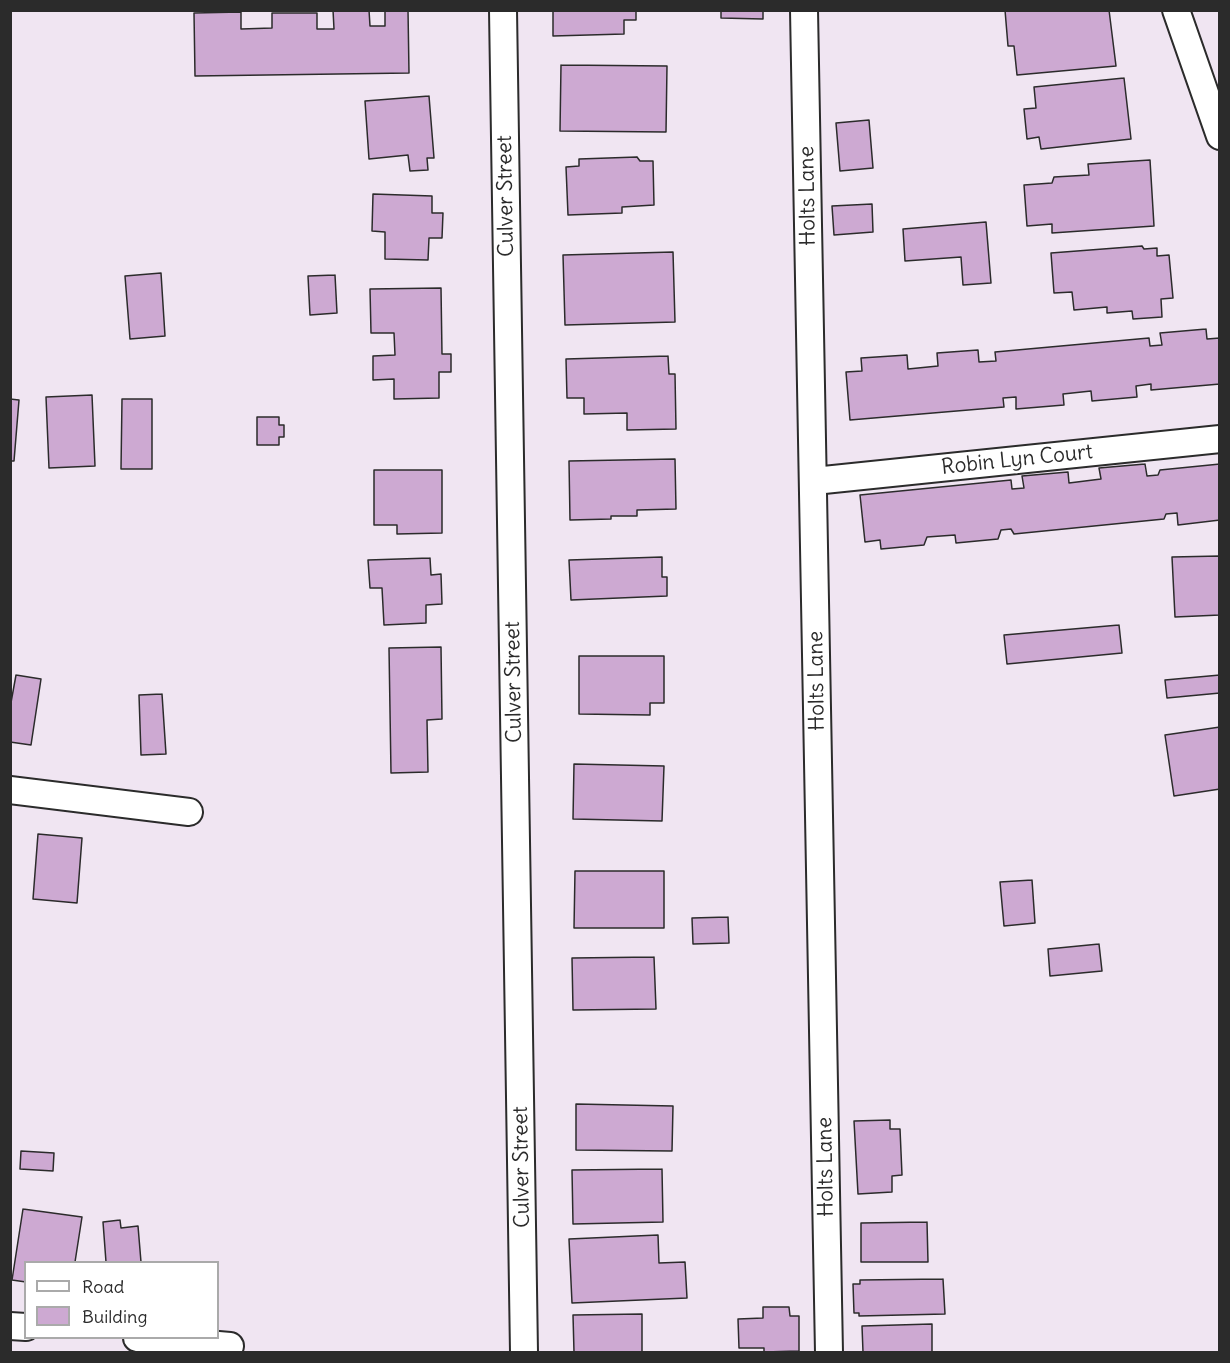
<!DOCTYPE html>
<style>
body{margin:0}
#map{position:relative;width:1230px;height:1363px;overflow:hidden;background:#f0e5f2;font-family:Delius,sans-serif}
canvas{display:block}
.frame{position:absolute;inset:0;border:12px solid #2b2b2b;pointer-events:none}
.legend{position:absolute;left:24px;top:1261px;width:195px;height:78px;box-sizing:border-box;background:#fff;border:2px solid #aaa;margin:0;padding:8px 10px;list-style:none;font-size:18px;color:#2b2b2b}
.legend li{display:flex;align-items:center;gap:12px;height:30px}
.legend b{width:30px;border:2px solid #aaa}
</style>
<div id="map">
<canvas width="1230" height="1363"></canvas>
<div class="frame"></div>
<ul class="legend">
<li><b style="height:8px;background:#fff"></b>Road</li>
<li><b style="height:16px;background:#cda9d2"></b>Building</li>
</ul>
</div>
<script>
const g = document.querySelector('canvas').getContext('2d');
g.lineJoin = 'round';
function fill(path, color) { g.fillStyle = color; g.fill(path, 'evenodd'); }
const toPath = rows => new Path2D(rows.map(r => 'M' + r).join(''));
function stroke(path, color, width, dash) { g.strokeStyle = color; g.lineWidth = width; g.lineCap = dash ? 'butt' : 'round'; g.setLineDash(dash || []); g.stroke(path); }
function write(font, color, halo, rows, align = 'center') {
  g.font = font + ' Delius,sans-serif'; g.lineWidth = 5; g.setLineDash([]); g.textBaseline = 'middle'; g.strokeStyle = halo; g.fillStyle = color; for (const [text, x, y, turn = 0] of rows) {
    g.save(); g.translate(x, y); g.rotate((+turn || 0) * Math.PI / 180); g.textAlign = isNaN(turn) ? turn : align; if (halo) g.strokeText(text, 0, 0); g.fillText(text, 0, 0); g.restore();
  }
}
const building = toPath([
 [333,10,369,10,370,26,385,26,385,10,408,10,409,73,195,76,194,13,241,12,241,29,272,28,272,13,317,13,317,29,334,29,333,10],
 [553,10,636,10,636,20,624,20,624,34,553,36,553,10],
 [721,10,763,10,763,19,721,18,721,10],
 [1005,10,1109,10,1116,66,1017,75,1014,46,1008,46,1005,10],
 [561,65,667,66,666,132,560,131,561,65],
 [1124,78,1131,139,1041,149,1039,137,1027,139,1024,109,1036,108,1034,87,1124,78],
 [429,96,434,158,427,158,428,170,410,171,408,155,369,159,365,101,429,96],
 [869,120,873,168,840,171,836,123,869,120],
 [637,157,640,161,653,161,654,205,622,207,622,213,568,215,566,167,579,166,579,159,637,157],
 [1150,160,1154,226,1052,233,1052,224,1027,226,1024,185,1052,183,1054,177,1089,175,1088,164,1150,160],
 [373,194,432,196,432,213,443,213,442,238,429,238,428,260,385,259,385,232,372,231,373,194],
 [872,204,873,232,834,235,832,206,872,204],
 [986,222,991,283,963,285,961,257,905,261,903,229,986,222],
 [1142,246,1144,249,1157,248,1157,256,1169,255,1173,298,1161,299,1162,317,1133,319,1132,311,1107,313,1107,307,1074,310,1072,292,1054,293,1051,253,1142,246],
 [673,252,675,322,565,325,563,255,673,252],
 [161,273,165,336,130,339,125,276,161,273],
 [335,275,337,313,310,315,308,276,335,275],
 [441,288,442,354,451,354,451,372,439,372,439,398,394,399,394,379,373,380,373,356,395,355,394,333,371,333,370,289,441,288],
 [1206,329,1207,339,1220,338,1220,384,1151,390,1151,384,1136,386,1137,397,1092,401,1091,391,1063,394,1064,405,1016,409,1016,397,1003,398,1004,407,850,420,846,372,862,371,861,358,907,355,908,369,938,366,937,353,978,350,979,362,996,361,995,352,1149,338,1150,346,1162,345,1160,333,1206,329],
 [668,356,669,374,675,374,676,429,627,430,627,413,584,414,584,398,567,398,566,359,668,356],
 [92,395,95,466,49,468,46,397,92,395],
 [10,399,19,400,14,461,10,461,10,399],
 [122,399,152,399,152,469,121,469,122,399],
 [257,417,279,417,279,425,284,425,284,437,279,437,279,445,257,445,257,417],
 [675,459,676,509,637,510,637,516,611,516,611,519,570,520,569,461,675,459],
 [1145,464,1147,476,1158,475,1160,470,1220,464,1220,520,1178,525,1177,513,1166,514,1164,519,1014,534,1011,529,1001,530,998,539,956,543,955,535,927,537,924,545,881,549,880,540,865,542,860,495,1011,480,1012,489,1024,488,1022,476,1068,472,1069,483,1101,479,1099,468,1145,464],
 [374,470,442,470,442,533,397,534,397,525,374,525,374,470],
 [1220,556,1220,615,1175,617,1172,557,1220,556],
 [662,557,662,577,667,577,667,596,571,600,569,560,662,557],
 [430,558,431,575,441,574,442,604,426,605,426,623,384,625,382,588,370,588,368,560,430,558],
 [1119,625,1122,653,1007,664,1004,635,1119,625],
 [441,647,442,719,427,720,428,772,391,773,389,648,441,647],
 [579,656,664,656,664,703,650,703,650,715,579,714,579,656],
 [16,675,41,679,31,745,10,742,10,708,16,675],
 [1220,675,1220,693,1167,698,1165,680,1220,675],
 [162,694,166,754,141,755,139,695,162,694],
 [1220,727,1220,789,1174,796,1165,735,1220,727],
 [574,764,664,766,662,821,573,819,574,764],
 [38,834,82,838,77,903,33,899,38,834],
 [575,871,664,871,664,928,574,928,575,871],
 [1032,880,1035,923,1004,926,1000,882,1032,880],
 [728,917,729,943,693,944,692,918,728,917],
 [1099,944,1102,971,1050,976,1048,949,1099,944],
 [654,957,656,1009,573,1010,572,958,654,957],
 [576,1104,673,1106,672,1151,576,1150,576,1104],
 [890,1120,890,1129,900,1129,902,1175,892,1176,892,1192,858,1194,854,1121,890,1120],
 [21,1151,54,1153,53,1171,20,1169,21,1151],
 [662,1169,663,1222,573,1224,572,1170,662,1169],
 [23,1209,82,1217,75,1262,26,1262,26,1282,12,1280,23,1209],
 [120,1220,121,1228,138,1226,141,1262,106,1262,103,1222,120,1220],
 [927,1222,928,1262,861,1262,861,1223,927,1222],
 [658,1235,659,1263,685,1262,687,1298,572,1303,569,1239,658,1235],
 [943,1279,945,1314,859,1316,859,1313,854,1313,853,1284,860,1284,860,1280,943,1279],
 [763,1307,789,1307,790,1316,799,1316,799,1351,764,1352,764,1348,739,1348,738,1319,763,1318,763,1307],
 [642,1314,642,1352,574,1352,573,1315,642,1314],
 [932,1324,932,1352,863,1352,862,1326,932,1324]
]);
fill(building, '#cda9d2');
stroke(building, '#2b2b2b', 1.5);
const street = toPath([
 [503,10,524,1352],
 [804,10,829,1352],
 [1176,10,1220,136],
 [814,481,1220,439],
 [10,790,189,812],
 [10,1326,26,1327],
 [137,1338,230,1346]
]);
stroke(street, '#2b2b2b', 30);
stroke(street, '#fff', 26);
write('21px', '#2b2b2b', '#fff', [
 ["Culver Street",506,196,-91],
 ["Holts Lane",808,196,-91],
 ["Robin Lyn Court",1017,460,-6],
 ["Holts Lane",817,681,-91],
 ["Culver Street",514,682,-91],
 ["Culver Street",522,1167,-91],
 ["Holts Lane",826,1167,-91]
]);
</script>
